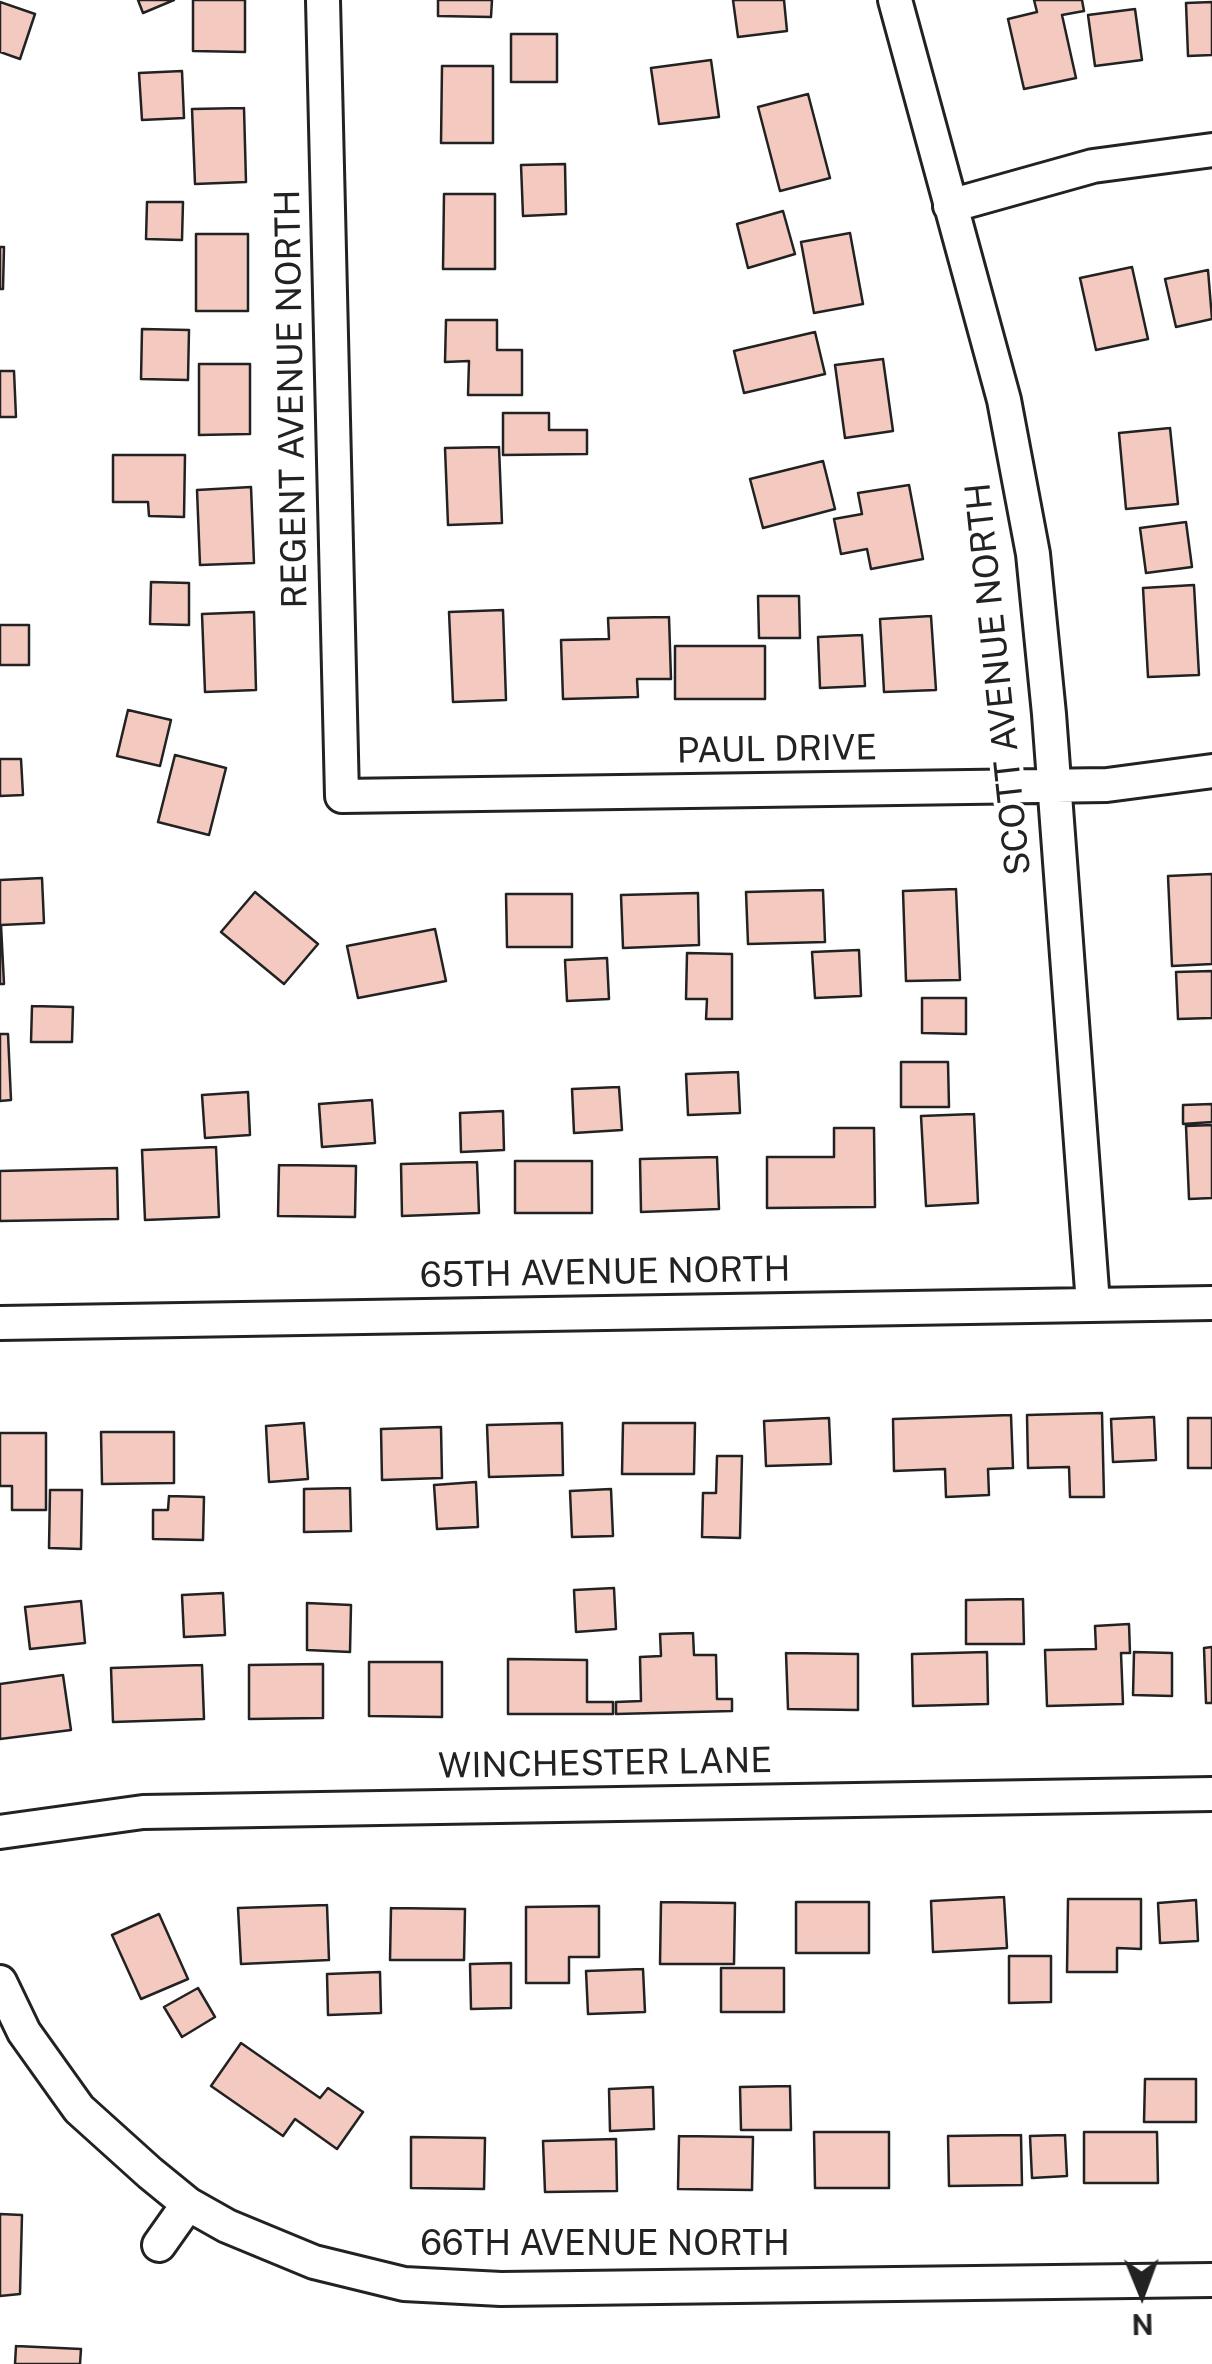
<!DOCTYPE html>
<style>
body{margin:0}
#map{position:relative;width:1212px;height:2364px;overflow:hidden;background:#fff;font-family:"Public Sans",sans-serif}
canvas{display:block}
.north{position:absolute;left:1092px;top:2244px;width:100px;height:100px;-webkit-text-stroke:8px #fff;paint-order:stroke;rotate:179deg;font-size:28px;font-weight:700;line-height:40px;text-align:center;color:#222}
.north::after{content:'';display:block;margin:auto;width:35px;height:45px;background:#222;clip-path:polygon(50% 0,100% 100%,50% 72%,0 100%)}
</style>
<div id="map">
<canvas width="1212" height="2364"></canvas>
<div class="north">N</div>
</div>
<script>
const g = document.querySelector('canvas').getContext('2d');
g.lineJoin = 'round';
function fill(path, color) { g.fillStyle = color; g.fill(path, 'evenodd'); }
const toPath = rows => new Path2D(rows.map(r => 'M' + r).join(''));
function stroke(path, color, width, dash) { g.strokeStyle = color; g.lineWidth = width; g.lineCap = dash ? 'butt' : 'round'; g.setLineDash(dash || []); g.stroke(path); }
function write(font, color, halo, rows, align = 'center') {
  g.font = font + ' "Public Sans",sans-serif'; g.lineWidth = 8; g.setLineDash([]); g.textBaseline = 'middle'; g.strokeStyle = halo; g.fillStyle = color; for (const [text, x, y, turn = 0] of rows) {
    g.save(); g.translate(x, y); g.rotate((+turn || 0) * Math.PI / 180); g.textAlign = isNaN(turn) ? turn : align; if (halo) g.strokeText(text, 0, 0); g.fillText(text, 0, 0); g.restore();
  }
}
const building = toPath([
 [138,0,174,0,143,13,138,0],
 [193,0,245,0,245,52,193,51,193,0],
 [438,0,492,0,491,17,438,16,438,0],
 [733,0,784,0,787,31,738,37,733,0],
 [1034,0,1082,0,1084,11,1062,15,1076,78,1024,89,1008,19,1037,12,1034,0],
 [0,2,35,14,20,59,0,52,0,2],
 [1212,2,1212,55,1188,56,1186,3,1212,2],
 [1135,9,1142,60,1095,66,1088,15,1135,9],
 [511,34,557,34,557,82,511,82,511,34],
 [711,60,719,117,659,124,651,68,711,60],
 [442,66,493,66,493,143,441,143,442,66],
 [182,71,184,118,142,120,139,73,182,71],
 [808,94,830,178,780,191,758,107,808,94],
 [244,108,246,182,195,184,192,109,244,108],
 [565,164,566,214,523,216,521,165,565,164],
 [444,194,495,194,495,269,443,269,444,194],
 [147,202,183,202,182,240,146,239,147,202],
 [783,211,795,254,748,268,737,224,783,211],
 [850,233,863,304,814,313,801,242,850,233],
 [196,234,248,234,248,311,196,311,196,234],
 [0,247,4,247,3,289,0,289,0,247],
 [1132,267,1148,339,1096,350,1080,278,1132,267],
 [1208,270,1212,319,1176,327,1165,279,1208,270],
 [446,320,497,320,497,350,522,350,522,395,468,395,469,361,445,362,446,320],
 [142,329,189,330,188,380,141,379,142,329],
 [815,332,825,374,744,393,734,351,815,332],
 [883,359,893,431,845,438,835,365,883,359],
 [199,364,250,364,250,434,199,435,199,364],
 [0,371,14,371,16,417,0,417,0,371],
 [503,413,549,413,549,430,587,430,587,454,503,455,503,413],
 [1170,428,1178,504,1126,509,1119,433,1170,428],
 [499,447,502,523,448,525,445,448,499,447],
 [113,455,185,455,184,517,149,516,148,502,113,502,113,455],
 [823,461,835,509,763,528,750,479,823,461],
 [909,485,923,559,871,569,867,549,841,554,834,519,862,514,858,493,909,485],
 [251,487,254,563,200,565,197,490,251,487],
 [1186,522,1192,567,1146,573,1140,528,1186,522],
 [151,582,189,583,189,625,150,624,151,582],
 [1194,585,1199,675,1148,677,1143,588,1194,585],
 [758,596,799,596,800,638,759,638,758,596],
 [503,610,506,700,453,702,449,612,503,610],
 [254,612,256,690,205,692,202,614,254,612],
 [931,616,936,690,884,692,880,619,931,616],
 [669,617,671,679,637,679,638,697,563,699,561,640,609,639,608,618,669,617],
 [0,625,29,625,29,665,0,665,0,625],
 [862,635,865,686,820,688,818,637,862,635],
 [675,646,765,646,765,699,675,699,675,646],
 [128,710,171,720,160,766,117,756,128,710],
 [175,755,226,768,209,835,158,822,175,755],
 [0,759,21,759,23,795,0,796,0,759],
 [1212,874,1212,964,1172,966,1168,876,1212,874],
 [42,878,44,923,1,925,4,984,0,984,0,880,42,878],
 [956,889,960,980,906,981,903,891,956,889],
 [823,890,825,942,748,944,746,892,823,890],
 [255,892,318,944,284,984,221,932,255,892],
 [698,893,699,945,623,948,621,895,698,893],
 [506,894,572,894,572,947,507,947,506,894],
 [435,929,446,981,358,998,347,946,435,929],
 [859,950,861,996,815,998,812,952,859,950],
 [687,953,732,954,732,1019,706,1019,707,999,686,999,687,953],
 [607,958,609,999,567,1001,565,960,607,958],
 [1212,971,1212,1018,1178,1019,1176,972,1212,971],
 [922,998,966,998,966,1034,922,1033,922,998],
 [32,1006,73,1007,72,1042,31,1042,32,1006],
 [0,1034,8,1034,11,1100,0,1101,0,1034],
 [901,1062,948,1062,949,1107,901,1107,901,1062],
 [738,1072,740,1113,688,1115,686,1074,738,1072],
 [619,1087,622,1130,574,1133,572,1089,619,1087],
 [248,1092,250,1135,205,1138,202,1095,248,1092],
 [372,1100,375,1143,322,1147,319,1104,372,1100],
 [1212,1104,1212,1122,1183,1124,1183,1105,1212,1104],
 [503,1111,504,1150,461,1152,460,1113,503,1111],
 [974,1114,978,1203,926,1206,921,1116,974,1114],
 [1212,1125,1212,1198,1189,1199,1186,1126,1212,1125],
 [834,1128,874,1128,875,1207,767,1208,767,1157,834,1157,834,1128],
 [216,1147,219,1217,145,1220,142,1150,216,1147],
 [717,1157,719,1209,641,1212,640,1159,717,1157],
 [515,1161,592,1161,592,1213,515,1213,515,1161],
 [477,1162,479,1213,402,1216,401,1164,477,1162],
 [279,1165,356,1166,355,1217,278,1216,279,1165],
 [117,1168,118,1219,0,1221,0,1171,117,1168],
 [1102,1413,1104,1497,1070,1497,1069,1467,1028,1468,1027,1415,1102,1413],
 [1011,1415,1013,1468,988,1469,989,1495,946,1497,945,1469,894,1471,893,1419,1011,1415],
 [1154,1417,1156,1460,1113,1462,1111,1419,1154,1417],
 [829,1418,831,1464,766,1466,764,1421,829,1418],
 [1188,1418,1212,1418,1212,1468,1188,1468,1188,1418],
 [304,1423,308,1479,269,1482,266,1426,304,1423],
 [562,1423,563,1475,489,1477,487,1425,562,1423],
 [623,1423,695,1423,694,1474,622,1474,623,1423],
 [441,1427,442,1478,382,1480,381,1429,441,1427],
 [101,1432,174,1432,174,1483,102,1484,101,1432],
 [0,1433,46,1433,46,1510,12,1510,12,1486,0,1486,0,1433],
 [717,1456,742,1456,740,1538,702,1537,703,1493,716,1493,717,1456],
 [476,1482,478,1527,437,1529,434,1485,476,1482],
 [350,1488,351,1531,304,1532,304,1489,350,1488],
 [611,1489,613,1536,572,1537,570,1491,611,1489],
 [50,1490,82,1490,81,1549,49,1548,50,1490],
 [169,1496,204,1497,203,1540,153,1539,153,1510,168,1510,169,1496],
 [614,1588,616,1629,576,1632,574,1590,614,1588],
 [223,1593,225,1635,184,1637,182,1595,223,1593],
 [1023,1599,1024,1644,966,1644,966,1600,1023,1599],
 [81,1601,85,1643,30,1649,25,1607,81,1601],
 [307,1603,351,1605,350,1652,307,1650,307,1603],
 [1129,1624,1130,1653,1121,1653,1123,1704,1047,1706,1045,1650,1096,1649,1095,1626,1129,1624],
 [693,1633,694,1655,716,1655,717,1699,732,1699,732,1711,616,1714,616,1702,641,1701,640,1657,661,1656,660,1634,693,1633],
 [1212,1647,1212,1703,1206,1703,1204,1648,1212,1647],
 [987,1652,988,1704,913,1706,912,1654,987,1652],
 [1134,1652,1172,1653,1172,1696,1133,1695,1134,1652],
 [786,1653,858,1654,858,1710,788,1709,786,1653],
 [508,1659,587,1660,587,1702,613,1702,613,1714,508,1714,508,1659],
 [369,1662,442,1662,442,1717,369,1716,369,1662],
 [323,1664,323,1718,249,1719,249,1665,323,1664],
 [202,1665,204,1719,113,1722,111,1668,202,1665],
 [63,1675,71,1730,0,1739,0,1684,63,1675],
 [1004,1897,1007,1948,933,1952,931,1901,1004,1897],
 [1068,1899,1141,1899,1141,1949,1117,1948,1117,1972,1067,1972,1068,1899],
 [1196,1900,1198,1941,1160,1943,1158,1903,1196,1900],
 [661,1902,735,1903,734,1964,660,1964,661,1902],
 [796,1902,869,1902,869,1953,796,1953,796,1902],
 [327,1905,329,1960,241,1964,238,1908,327,1905],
 [599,1906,599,1957,569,1957,569,1983,526,1983,526,1907,599,1906],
 [391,1908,465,1909,464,1960,390,1960,391,1908],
 [159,1914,188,1979,141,1999,112,1935,159,1914],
 [1009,1956,1051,1956,1051,2002,1009,2003,1009,1956],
 [511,1963,511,2008,471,2009,470,1964,511,1963],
 [721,1968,784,1968,784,2012,721,2012,721,1968],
 [643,1969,645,2012,588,2014,586,1971,643,1969],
 [380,1972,381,2013,328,2015,327,1974,380,1972],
 [198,1988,215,2017,182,2037,164,2007,198,1988],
 [241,2043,320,2098,328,2088,363,2112,337,2149,295,2119,283,2136,211,2086,241,2043],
 [1145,2079,1196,2079,1196,2122,1144,2122,1145,2079],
 [790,2086,791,2130,741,2130,740,2087,790,2086],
 [653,2087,654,2129,610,2131,609,2089,653,2087],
 [814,2132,889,2132,889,2188,815,2188,814,2132],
 [1084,2132,1157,2132,1158,2183,1084,2183,1084,2132],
 [1021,2135,1022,2185,949,2186,948,2136,1021,2135],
 [1065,2135,1067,2176,1032,2178,1030,2136,1065,2135],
 [679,2136,753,2137,752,2190,678,2189,679,2136],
 [411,2137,485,2138,484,2189,411,2188,411,2137],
 [616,2139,617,2191,545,2192,543,2141,616,2139],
 [0,2214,22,2215,20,2294,0,2296,0,2214],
 [16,2346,81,2349,80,2364,15,2364,16,2346]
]);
fill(building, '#f3c9c0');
stroke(building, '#222', 2.5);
const street = toPath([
 [323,0,342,796,1107,785,1212,771],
 [895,0,1004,400,1033,554,1049,714,1093,1304],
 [950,206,1093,166,1212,150],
 [0,1323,1212,1303],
 [0,1832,143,1812,1212,1794],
 [0,1982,24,2032,79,2109,150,2173,188,2204,227,2226,314,2262,404,2284,501,2289,1212,2280],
 [159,2245,188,2204]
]);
stroke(street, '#222', 38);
stroke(street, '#fff', 32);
write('35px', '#222', '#fff', [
 ["REGENT AVENUE NORTH",292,399,-91],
 ["SCOTT AVENUE NORTH",999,679,-96],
 ["PAUL DRIVE",777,750,-1],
 ["65TH AVENUE NORTH",605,1273,-1],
 ["WINCHESTER LANE",605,1764,-1],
 ["66TH AVENUE NORTH",605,2244]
]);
</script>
